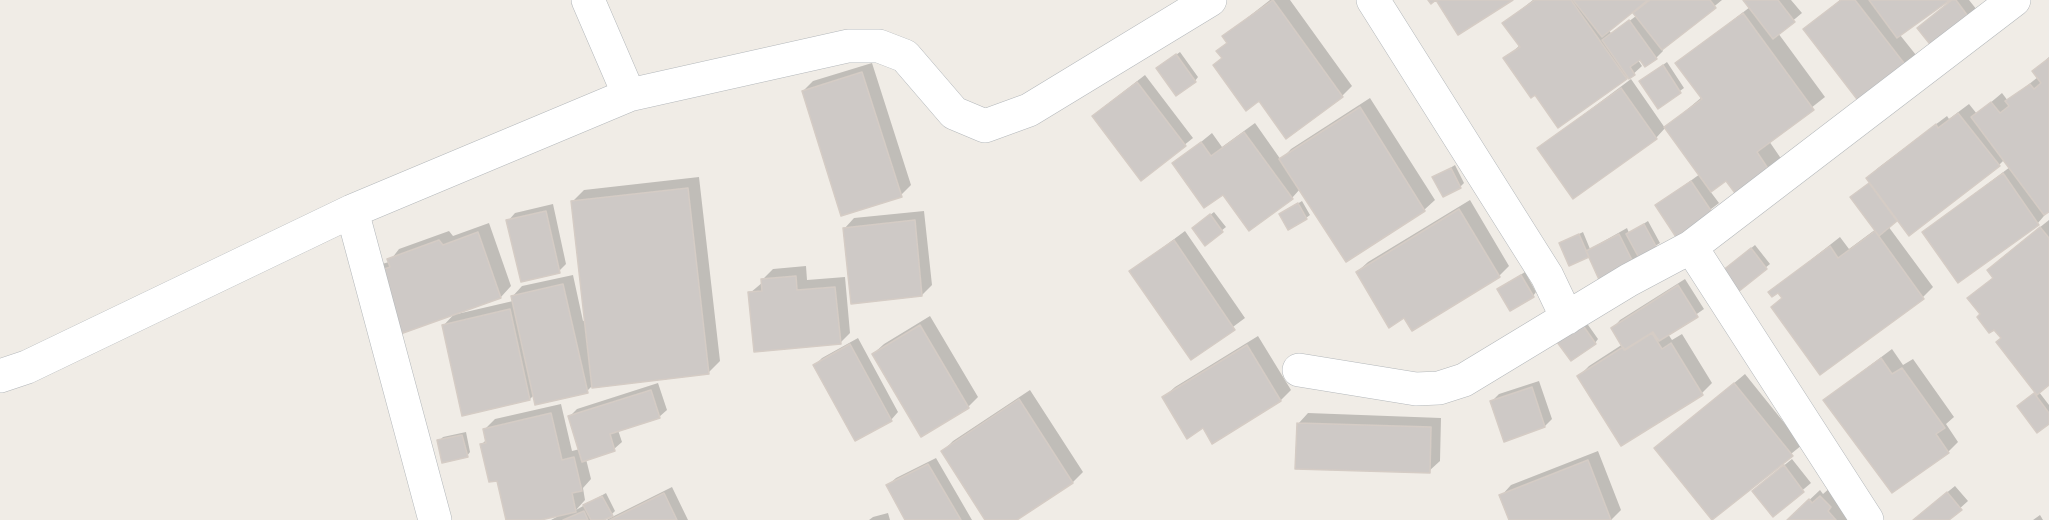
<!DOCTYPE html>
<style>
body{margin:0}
canvas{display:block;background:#f0ece6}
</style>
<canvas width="2049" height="520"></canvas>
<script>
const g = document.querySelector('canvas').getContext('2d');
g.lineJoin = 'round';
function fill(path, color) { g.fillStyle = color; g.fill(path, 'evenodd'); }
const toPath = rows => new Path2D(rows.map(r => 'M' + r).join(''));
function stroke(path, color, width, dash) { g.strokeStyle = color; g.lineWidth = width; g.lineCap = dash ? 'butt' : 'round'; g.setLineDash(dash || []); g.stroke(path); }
fill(toPath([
 [1270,0,1290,0,1352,86,1342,96,1259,99,1215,65,1223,57,1218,51,1228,42,1224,36],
 [1533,0,1722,0,1662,49,1663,51,1656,58,1638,60,1642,66,1630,77,1535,93,1505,59,1520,45,1504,23],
 [1644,1,1646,3,1635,13,1636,16,1612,34,1610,32,1609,29],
 [1745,0,1791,0,1802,13,1778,33,1825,97,1769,141,1782,160,1739,195,1726,179,1710,191,1719,203,1677,235,1657,205,1700,174,1666,127,1656,138,1539,148,1631,79,1665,128,1702,97,1677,63,1750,7],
 [1840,0,1948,0,1900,35,1916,55,1906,66,1805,29],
 [1952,0,1969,0,1977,10,1969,18,1919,28],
 [1180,52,1198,77,1195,81,1162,65],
 [2049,57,2049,210,2038,223,1958,281,1924,232,2010,167,2005,159,1999,165,1888,226,1933,287,1923,297,1783,297,1778,291,1770,292,1840,237,1849,249,1876,229,1856,194,1871,183,1868,178,1878,168,1947,116,1949,119,1969,104,1977,114,2002,93,2008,101,2038,77,2034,71],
 [1667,62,1684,88,1658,107,1645,78],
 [872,63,911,185,901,195,803,91,813,81],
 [1145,75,1193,138,1142,179,1101,109],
 [1370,98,1435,200,1424,210,1346,260,1300,189,1292,198,1223,193,1174,164,1212,133,1222,147,1255,123,1281,160,1291,149],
 [1455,165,1464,183,1460,187,1434,178],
 [699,177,720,361,708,373,592,386,587,391,535,394,530,399,443,326,456,312,393,335,382,264,389,262,399,249,449,231,453,236,489,223,511,286,501,297,457,312,457,314,513,301,512,297,522,286,573,275,583,321,586,320,572,202,584,190],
 [1470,200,1509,266,1499,276,1405,316,1357,272,1368,262],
 [1302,201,1310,215,1306,218,1281,214],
 [553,204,566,264,559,271,508,221,515,213],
 [924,211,932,285,922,295,844,229,854,218],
 [1214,212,1226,227,1205,244,1197,225],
 [2049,220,2049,383,2039,392,2049,405,2049,422,2022,403,2037,392,2002,338,1969,298,1994,277,1999,260],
 [1648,221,1660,243,1641,255,1634,265,1590,254,1561,243,1583,232,1590,249,1627,228,1629,233],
 [1185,231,1245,318,1191,358,1131,271],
 [1755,245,1770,264,1738,290,1727,268],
 [806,266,807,280,845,277,850,333,840,343,750,293,763,282,763,279,773,269],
 [1525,272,1536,292,1533,296,1498,289],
 [1685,279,1704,309,1668,334,1672,340,1682,334,1712,383,1702,393,1579,376,1589,366,1623,344,1613,328,1620,320],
 [930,316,978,397,968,407,873,354,884,344],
 [1586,322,1598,339,1595,343,1559,342],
 [1258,336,1291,390,1281,400,1213,441,1204,426,1164,397,1175,387],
 [858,338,898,412,891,420,815,365,822,358],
 [1892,349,1903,365,1913,359,1954,417,1946,424,1958,442,1948,452,1824,400],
 [1745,374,1802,445,1712,518,1656,448],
 [1539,381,1552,419,1545,426,1492,401,1499,394],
 [658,383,667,410,659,417,618,430,622,442,614,449,586,459,591,479,583,488,585,500,576,510,606,493,615,511,611,515,602,520,551,520,562,514,535,520,508,520,498,479,482,444,487,439,485,429,495,419,561,404,572,451,580,449,570,416,577,409],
 [1030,390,1083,472,1073,482,1014,520,987,520,943,451,953,441],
 [1308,413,1441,418,1440,461,1429,471,1298,424],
 [466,432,470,452,467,456,439,441,443,437],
 [1598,451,1621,510,1611,520,1510,520,1501,496,1511,485],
 [936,458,972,520,907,520,888,485,896,478],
 [1792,459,1811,483,1773,515,1761,484],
 [1955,486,1968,501,1947,520,1913,520],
 [672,487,688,520,607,520,608,519],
 [1831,487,1867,520,1788,520,1820,490,1823,494],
 [888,513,890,520,869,520,873,517],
 [2040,515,2043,520,2033,520]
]), '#0003');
const building = toPath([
 [1273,0,1343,97,1286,139,1259,101,1246,111,1213,65,1222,58,1216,51,1227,43,1222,36,1273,0],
 [1428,0,1513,0,1458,35,1436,0,1431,4,1428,0],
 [1535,0,1571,0,1627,79,1558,128,1535,95,1531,98,1503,58,1520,47,1502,23,1535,0],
 [1573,0,1648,0,1602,37,1573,0],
 [1650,0,1710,0,1716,8,1662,50,1633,13,1650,0],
 [1743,0,1778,0,1795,22,1773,39,1743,0],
 [1841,0,1855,0,1907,67,1860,103,1803,29,1841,0],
 [1869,0,1950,0,1897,38,1869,0],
 [1952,0,1956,0,1970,19,1933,48,1917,28,1952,0],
 [1743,13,1814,110,1757,152,1771,173,1738,197,1726,181,1711,192,1664,127,1702,99,1675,63,1743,13],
 [1629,20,1657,59,1645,67,1640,60,1630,67,1635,75,1629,79,1602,40,1629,20],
 [1176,54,1196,82,1176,96,1156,68,1176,54],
 [2049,58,2049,212,2044,215,1971,117,1991,102,2000,113,2009,106,2005,101,2030,84,2034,89,2041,83,2032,71,2049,58],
 [1663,65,1681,93,1658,109,1639,81,1663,65],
 [862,72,902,197,841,216,802,91,862,72],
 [1137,82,1186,146,1141,181,1092,116,1137,82],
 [1621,88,1657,139,1573,199,1537,148,1621,88],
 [1360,107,1425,211,1346,262,1279,159,1360,107],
 [1958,113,2000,166,1909,236,1866,178,1936,124,1938,128,1958,113],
 [1244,132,1293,199,1249,231,1223,195,1204,208,1172,163,1201,142,1211,156,1244,132],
 [1451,168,1461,188,1443,197,1432,177,1451,168],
 [2003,173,2039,225,1958,283,1922,232,2003,173],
 [1691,181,1712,212,1676,237,1655,205,1691,181],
 [1869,183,1897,221,1879,236,1850,197,1869,183],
 [688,188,709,374,592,388,571,201,688,188],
 [1298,203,1307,219,1288,230,1279,214,1298,203],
 [1459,209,1500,277,1412,331,1404,318,1389,328,1356,272,1459,209],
 [546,211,560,273,521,282,506,220,546,211],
 [1210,214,1223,232,1205,246,1192,228,1210,214],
 [915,220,922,296,851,304,843,228,915,220],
 [1644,224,1657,248,1639,258,1626,234,1644,224],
 [2040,227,2049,238,2049,385,2037,395,1996,342,2001,338,1994,330,1989,333,1977,317,1980,314,1967,298,1993,278,1987,270,2040,227],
 [1875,231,1924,299,1820,375,1771,307,1782,298,1778,293,1772,297,1768,292,1830,246,1838,258,1875,231],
 [478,232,501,298,392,337,370,274,390,267,387,259,439,240,443,245,478,232],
 [1579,234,1589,257,1569,266,1559,243,1579,234],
 [1619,234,1635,266,1601,284,1586,251,1619,234],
 [1174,240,1235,330,1191,360,1129,271,1174,240],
 [1751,248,1767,269,1738,292,1722,271,1751,248],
 [1521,275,1534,297,1510,311,1497,289,1521,275],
 [796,276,797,290,835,287,841,344,754,352,748,292,762,291,761,279,796,276],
 [563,284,588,393,535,405,511,296,563,284],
 [1678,285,1698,317,1659,341,1653,332,1624,350,1611,328,1678,285],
 [510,309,530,400,462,416,442,325,510,309],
 [1582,324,1596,344,1571,361,1557,342,1582,324],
 [920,325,969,408,921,437,872,354,920,325],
 [1652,333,1662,349,1671,343,1703,395,1621,446,1577,376,1623,347,1625,350,1652,333],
 [850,344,892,421,855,441,813,365,850,344],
 [1247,345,1281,401,1212,444,1203,428,1187,439,1162,397,1247,345],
 [1881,358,1892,374,1902,368,1945,428,1936,434,1949,453,1892,493,1823,400,1881,358],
 [1734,383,1793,456,1712,520,1654,448,1734,383],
 [1532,387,1545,427,1504,442,1490,401,1532,387],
 [651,390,660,418,610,434,615,451,582,462,568,416,651,390],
 [2034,393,2049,413,2049,424,2037,433,2017,406,2034,393],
 [1019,399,1073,483,1017,520,985,520,941,451,1019,399],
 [551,413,562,460,574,457,582,491,572,493,576,512,541,520,506,520,497,481,489,482,480,444,486,443,483,429,551,413],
 [1297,423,1431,427,1430,473,1295,469,1297,423],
 [462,435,468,457,442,463,437,440,462,435],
 [1588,460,1611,520,1509,520,1499,495,1588,460],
 [928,464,961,520,905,520,886,485,928,464],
 [1784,465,1804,492,1773,517,1752,491,1784,465],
 [1947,492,1962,510,1949,520,1913,520,1947,492],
 [664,493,677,520,610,520,664,493],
 [602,496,613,516,604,520,591,520,583,505,602,496],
 [1820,496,1831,507,1828,511,1836,520,1787,520,1809,499,1812,503,1820,496],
 [584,511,588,520,563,520,584,511]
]);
fill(building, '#cec9c6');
stroke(building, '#d5ccc5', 1.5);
const minor = toPath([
 [588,0,629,95],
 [1373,0,1547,276,1567,318],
 [352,211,435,520],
 [1691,247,1867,520],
 [1299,370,1416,389,1439,388,1464,380,1629,280,1691,247,2014,0],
 [0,376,27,367,352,211,629,95,848,46,879,46,905,56,954,113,985,126,1029,110,1210,0]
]);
stroke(minor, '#b4b8bb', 34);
stroke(minor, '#fff', 33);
</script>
